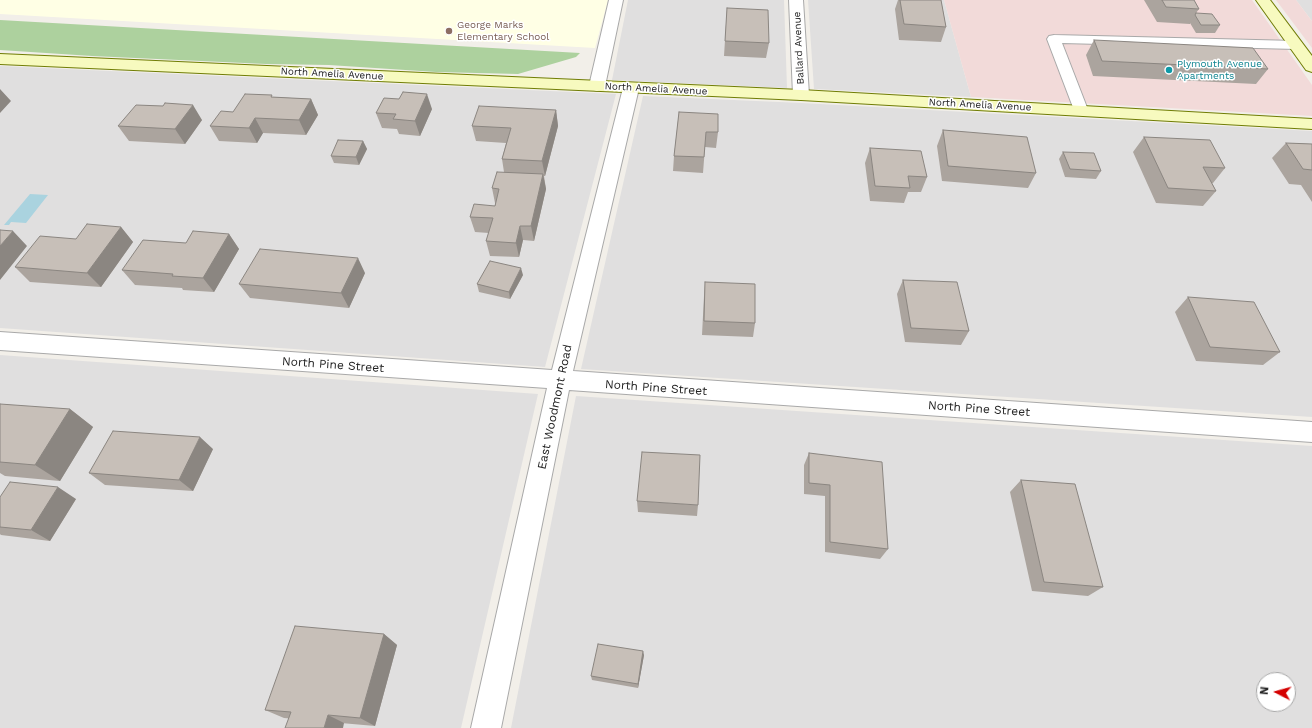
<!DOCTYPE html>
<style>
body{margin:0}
#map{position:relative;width:1312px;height:728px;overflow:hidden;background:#f2efe9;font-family:"Work Sans",sans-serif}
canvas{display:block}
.north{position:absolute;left:1256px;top:672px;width:40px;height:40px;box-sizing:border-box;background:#fff;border:1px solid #a7a7a7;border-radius:50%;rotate:276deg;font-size:11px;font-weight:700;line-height:16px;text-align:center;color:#222}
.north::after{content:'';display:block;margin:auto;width:14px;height:18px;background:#d40000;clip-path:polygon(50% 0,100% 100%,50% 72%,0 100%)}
</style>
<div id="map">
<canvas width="1312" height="728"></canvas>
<div class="north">N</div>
</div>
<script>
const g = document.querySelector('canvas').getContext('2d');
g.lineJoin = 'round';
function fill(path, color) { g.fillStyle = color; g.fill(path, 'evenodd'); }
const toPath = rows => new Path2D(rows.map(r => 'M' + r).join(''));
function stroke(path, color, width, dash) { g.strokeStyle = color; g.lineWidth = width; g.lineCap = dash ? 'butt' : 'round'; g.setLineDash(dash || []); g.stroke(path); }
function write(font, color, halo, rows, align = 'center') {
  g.font = font + ' "Work Sans",sans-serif'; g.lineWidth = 3; g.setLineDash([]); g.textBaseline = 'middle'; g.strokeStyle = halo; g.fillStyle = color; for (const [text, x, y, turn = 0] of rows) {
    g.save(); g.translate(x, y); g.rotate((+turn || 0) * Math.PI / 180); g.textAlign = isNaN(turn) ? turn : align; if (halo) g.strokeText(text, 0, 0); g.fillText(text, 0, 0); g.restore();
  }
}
fill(toPath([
 [628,0,784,0,787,88,612,80],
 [808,0,944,0,971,97,814,89],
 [1296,0,1312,0,1312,21],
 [0,66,616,94,545,367,0,328],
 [643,96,802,103,1312,131,1312,417,581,369],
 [0,355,538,394,461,728,0,728],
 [576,396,1312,446,1312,728,511,728],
 [1264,680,1288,680,1288,704,1264,704]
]), '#e0dfdf');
fill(toPath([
 [944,0,1252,0,1312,85,1312,116,971,97],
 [1276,0,1296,0,1312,21,1312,48]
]), '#f2dad9');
fill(toPath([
 [0,0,608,0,595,48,0,14]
]), '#ffffe5');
fill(toPath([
 [0,20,580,53,576,57,518,74,436,72,329,65,266,64,92,56,0,50]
]), '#add19e');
fill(toPath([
 [30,194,48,195,26,223,11,222,9,225,4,225]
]), '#aad3df');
const lane = toPath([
 [1054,35,1296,41,1301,42,1303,45,1301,48,1296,49,1062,43,1088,110,1086,113,1081,114,1076,113,1074,110,1047,39,1049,36,1054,35]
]);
const street = toPath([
 [609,0,623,0,605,86,603,89,597,91,591,89,589,86,609,0],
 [789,0,803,0,809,95,807,98,801,100,795,98,793,95,789,0],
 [631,83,637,85,639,88,573,371,1312,422,1312,442,569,390,501,728,471,728,547,388,0,350,0,332,552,370,623,88,625,85,631,83]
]);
const secondary = toPath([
 [1256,0,1270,0,1312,56,1312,72,1306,70,1256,0],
 [0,54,801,90,1312,119,1312,129,801,100,0,64,0,54]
]);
stroke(lane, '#a9a9a9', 2);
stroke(street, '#a9a9a9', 2);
stroke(secondary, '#707d05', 2);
fill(lane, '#fff');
fill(street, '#fff');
fill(secondary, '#f7fabf');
fill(toPath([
 [898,0,941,0,946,27,941,42,899,40,895,9],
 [1144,0,1194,0,1199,9,1196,13,1220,25,1215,33,1196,33,1190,23,1190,24,1157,22],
 [727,8,769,43,766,58,724,56],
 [1094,40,1268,69,1256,84,1093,76,1086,55],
 [273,97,311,99,318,115,306,135,263,133,257,143,219,141,210,126,233,112],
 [163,106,202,120,185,144,129,141,118,126],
 [432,109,420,136,399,134,397,129,382,128,376,113],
 [556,110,558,126,545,176,544,176,546,189,534,241,523,240,519,257,490,256,486,241,489,233,475,232,470,217,495,206,495,203,492,188,504,172,502,159,506,143,476,141,472,126],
 [679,112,718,132,716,148,705,147,703,173,673,171,674,156],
 [943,130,1036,173,1028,188,942,181,937,146],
 [1144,137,1225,168,1213,183,1212,183,1216,191,1203,206,1156,203,1133,152],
 [363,141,367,149,359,165,334,163,331,156],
 [1286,143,1312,144,1312,202,1301,185,1289,184,1272,158],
 [870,148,927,177,921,192,908,192,904,203,870,201,865,163],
 [1063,152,1101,171,1096,179,1065,177,1059,159],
 [121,227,133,242,101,287,30,282,15,267,76,239],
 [229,234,239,249,214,292,183,290,182,288,135,285,122,270,186,243],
 [365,273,349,308,250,298,239,284],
 [523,275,510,299,479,292,477,284],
 [903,280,969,331,961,345,905,342,897,294],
 [705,282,755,323,753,337,702,335,704,296],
 [1188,297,1280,352,1263,365,1196,361,1175,312],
 [70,409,93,427,60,481,5,476,0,473,0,462],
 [213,449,193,491,105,485,89,473],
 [809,453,888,549,880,559,825,552,825,496,804,494,804,465],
 [1021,480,1103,587,1088,596,1032,591,1010,492],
 [0,497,76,499,50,541,1,535,0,534],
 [637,501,698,505,697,516,638,512],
 [384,634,397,645,375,726,284,718,265,710],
 [644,655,638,688,592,680,591,676]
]), '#aba49e');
fill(toPath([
 [0,89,11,101,0,113],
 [427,94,432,109,420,136,415,121],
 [311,99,318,115,306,135,299,120],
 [193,105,202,120,185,144,175,129],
 [556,110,558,126,545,176,542,161],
 [255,118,263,133,257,143,249,128],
 [363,141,367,149,359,165,356,157],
 [543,174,546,189,534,241,531,226],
 [520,226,523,240,519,257,516,243],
 [121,227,133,242,101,287,87,273],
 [13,231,27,246,0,280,0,246],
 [229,234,239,249,214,292,203,278],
 [358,258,365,273,349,308,341,293],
 [521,268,523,275,510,299,509,292],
 [70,409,93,427,60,481,35,465],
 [200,437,213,449,193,491,179,480],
 [58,487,76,499,50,541,31,530],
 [384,634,397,645,375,726,360,718],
 [643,651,644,655,638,688,638,684],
 [328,715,344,723,343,728,324,728]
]), '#8b8681');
const building = toPath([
 [900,0,941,0,946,27,904,24,900,0],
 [1162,0,1194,0,1199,9,1166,7,1162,0],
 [727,8,768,10,769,43,725,41,727,8],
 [1196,13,1212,14,1220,25,1201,25,1195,15,1196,13],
 [1094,40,1253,48,1268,69,1102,61,1094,40],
 [403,92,427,94,415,121,393,119,396,114,376,113,384,98,399,99,403,92],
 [245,94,272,95,271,97,311,99,299,120,255,118,249,128,210,126,221,111,233,112,245,94],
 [165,103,193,105,175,129,118,126,136,105,163,106,165,103],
 [479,106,556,110,542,161,502,159,511,128,472,126,479,106],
 [679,112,718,114,718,132,706,132,704,157,674,156,679,112],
 [943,130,1027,137,1036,173,948,166,943,130],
 [1144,137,1210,140,1225,168,1203,167,1216,191,1168,188,1144,137],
 [338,140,363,141,356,157,331,156,338,140],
 [1286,143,1312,144,1312,170,1303,169,1286,143],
 [870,148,921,151,927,177,908,176,910,188,875,186,870,148],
 [1063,152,1094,153,1101,171,1070,169,1063,152],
 [497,172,543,174,531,226,520,226,516,243,486,241,493,218,470,217,474,204,495,206,499,189,492,188,497,172],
 [87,224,121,227,87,273,15,267,40,236,76,239,87,224],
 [0,230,13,231,0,246,0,230],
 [193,231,229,234,203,278,172,276,173,274,122,270,143,240,186,243,193,231],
 [260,249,358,258,341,293,239,284,260,249],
 [490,261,521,268,509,292,477,284,490,261],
 [903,280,957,282,969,331,911,328,903,280],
 [705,282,755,284,755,323,704,321,705,282],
 [1188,297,1254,302,1280,352,1210,347,1188,297],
 [0,404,70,409,35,465,0,462,0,404],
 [113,431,200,437,179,480,89,473,113,431],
 [642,452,700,455,698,505,637,501,642,452],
 [809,453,882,462,888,549,830,542,830,485,809,483,809,453],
 [1021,480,1075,484,1103,587,1044,582,1021,480],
 [10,482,58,487,31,530,0,527,0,497,10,482],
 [295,626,384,634,360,718,328,715,324,728,285,728,291,712,265,710,295,626],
 [598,644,643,651,638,684,591,676,598,644]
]);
fill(building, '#c7bfb8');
stroke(building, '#8b8681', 1);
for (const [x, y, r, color] of [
 [449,31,4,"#8d6e63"],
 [1169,70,4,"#0f9aa8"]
]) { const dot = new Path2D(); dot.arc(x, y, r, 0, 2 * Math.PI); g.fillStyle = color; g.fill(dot); stroke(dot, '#fff', 1.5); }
write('10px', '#785e54', '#fff', [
 ["George Marks",457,25],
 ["Elementary School",457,37]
], 'left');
write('10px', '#222', '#fff', [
 ["Ballard Avenue",799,48,-93],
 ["North Amelia Avenue",332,74,3],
 ["North Amelia Avenue",656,89,3],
 ["North Amelia Avenue",980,105,3]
]);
write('10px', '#0d838f', '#fff', [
 ["Plymouth Avenue",1177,64],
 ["Apartments",1177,76]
], 'left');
write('12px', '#222', '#fff', [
 ["North Pine Street",333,365,4],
 ["North Pine Street",656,388,4],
 ["East Woodmont Road",555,407,-78],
 ["North Pine Street",979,409,4]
]);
</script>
